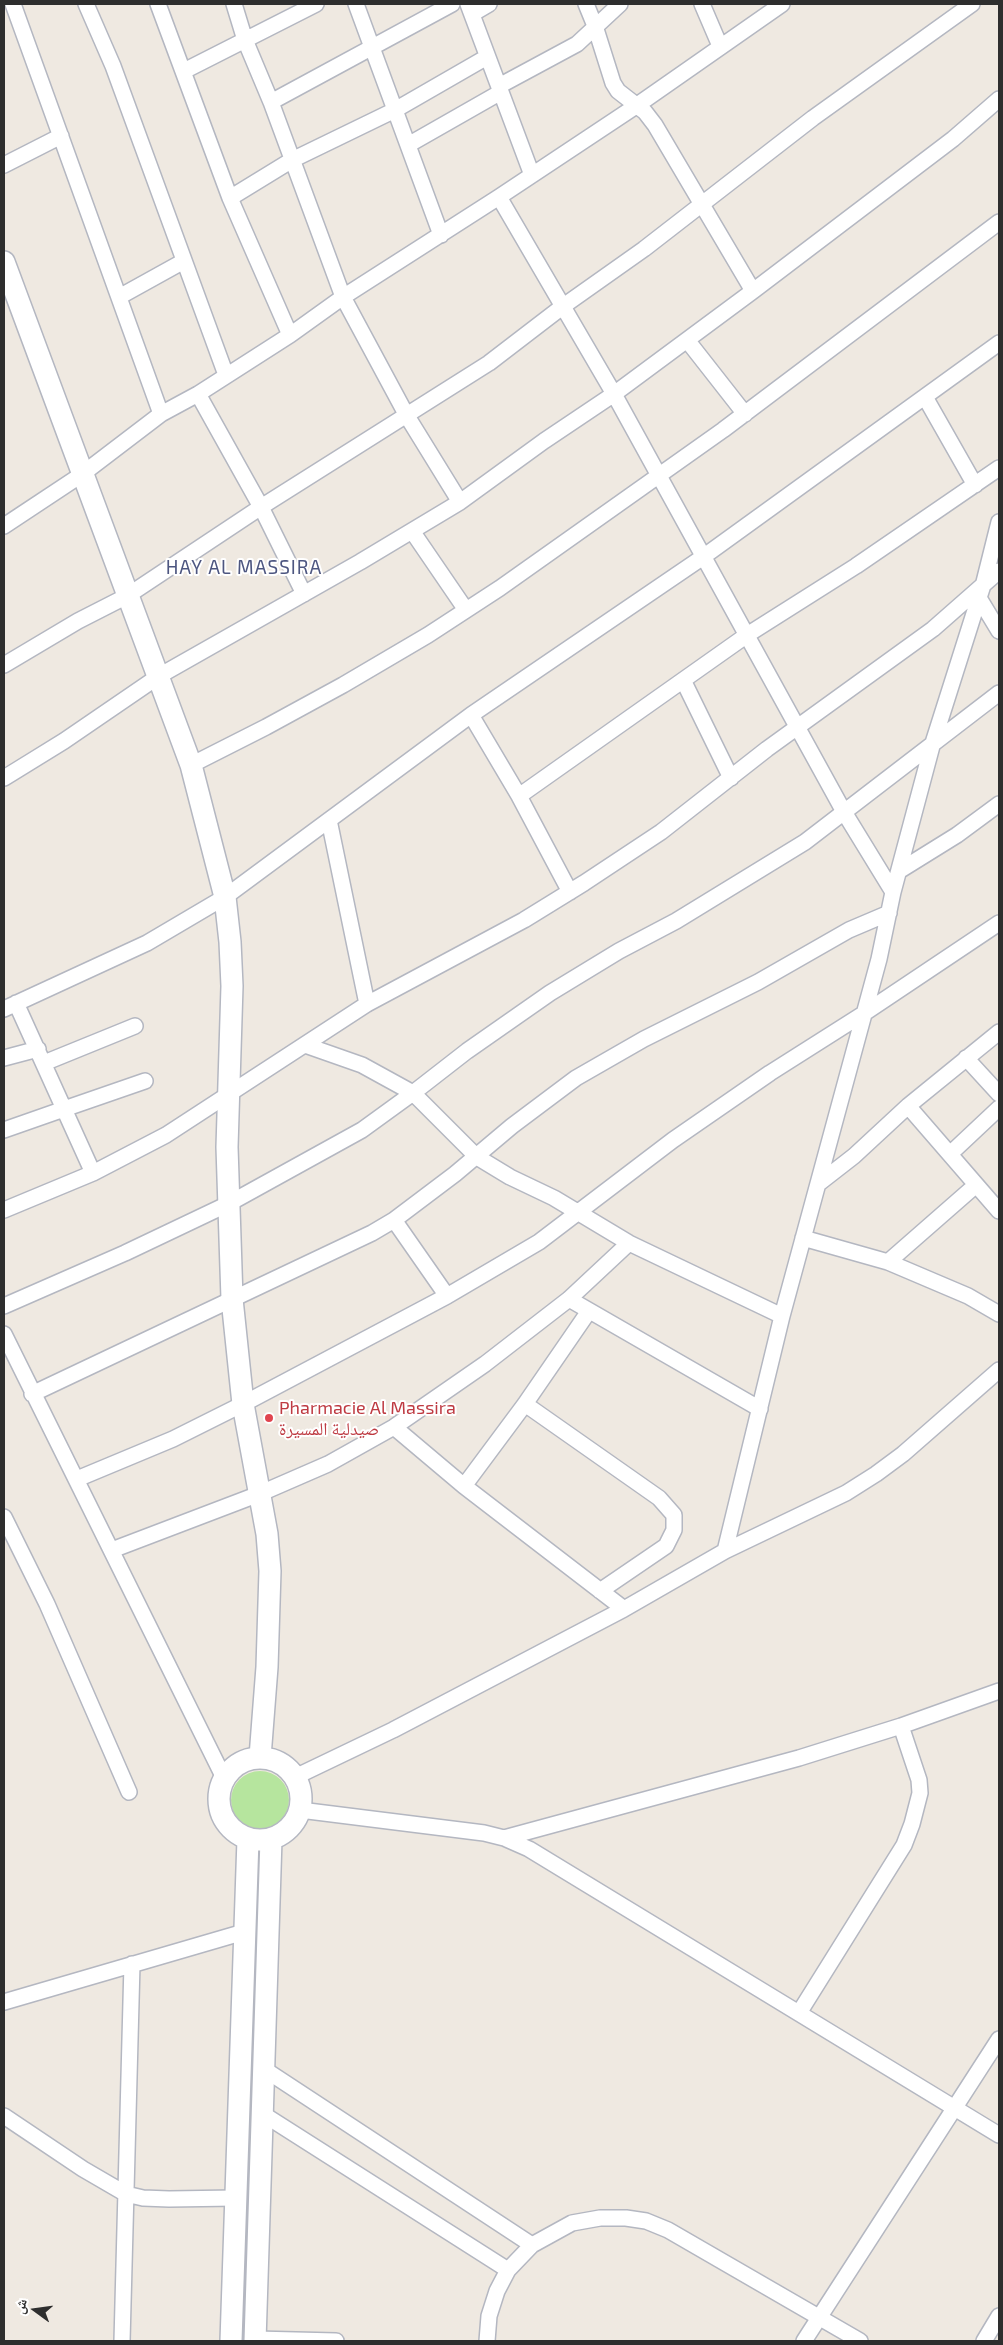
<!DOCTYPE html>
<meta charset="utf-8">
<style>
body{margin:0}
#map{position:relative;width:1003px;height:2345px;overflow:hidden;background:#efe9e1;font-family:"Exo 2","Noto Naskh Arabic",sans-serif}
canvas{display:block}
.frame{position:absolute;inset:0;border:5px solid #2e2e2e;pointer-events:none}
.north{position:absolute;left:10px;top:2285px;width:50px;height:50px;-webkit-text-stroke:4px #fff;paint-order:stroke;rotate:284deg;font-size:14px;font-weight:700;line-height:20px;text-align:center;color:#2e2e2e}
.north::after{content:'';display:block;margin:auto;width:18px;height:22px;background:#2e2e2e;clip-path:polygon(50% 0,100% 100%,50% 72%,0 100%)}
</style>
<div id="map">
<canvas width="1003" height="2345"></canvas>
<div class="frame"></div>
<div class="north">ش</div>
</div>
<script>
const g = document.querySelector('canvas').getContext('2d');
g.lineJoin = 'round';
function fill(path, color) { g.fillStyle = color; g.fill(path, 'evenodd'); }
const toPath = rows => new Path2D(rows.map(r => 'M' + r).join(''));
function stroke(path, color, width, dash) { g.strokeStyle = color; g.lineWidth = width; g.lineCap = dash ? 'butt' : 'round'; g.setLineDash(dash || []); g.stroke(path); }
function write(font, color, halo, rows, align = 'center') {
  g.font = font + ' "Exo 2","Noto Naskh Arabic",sans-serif'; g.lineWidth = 4; g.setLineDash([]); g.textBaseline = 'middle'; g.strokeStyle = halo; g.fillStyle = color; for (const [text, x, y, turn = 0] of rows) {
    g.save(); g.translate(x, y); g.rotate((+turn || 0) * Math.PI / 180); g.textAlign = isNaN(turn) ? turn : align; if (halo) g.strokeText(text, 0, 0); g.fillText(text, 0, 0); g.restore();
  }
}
fill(toPath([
 '231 1800a29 29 0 1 1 58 0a29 29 0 1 1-58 0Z'
]), '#b6e59e');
const street = toPath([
 [13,4,161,414],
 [86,4,113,66,226,375],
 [158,4,230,198,290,335],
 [234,4,245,40,271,102,343,297,407,416,460,502],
 [356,4,441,235],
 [468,4,532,175],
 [586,4,595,26,613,83,618,91,645,112,655,125,753,291],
 [702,4,720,46],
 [472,14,489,4],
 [184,71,316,4],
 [499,86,577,44,620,4],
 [271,102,452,4],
 [408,145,501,92],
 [4,165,61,136],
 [499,197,614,394,844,812,893,892,879,959,782,1316,725,1551],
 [230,198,292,160,395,110,487,57],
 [119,297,184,261],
 [687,340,745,414],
 [198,394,261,507,304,594],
 [925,397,975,485],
 [4,526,81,475,161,414,198,394,290,335,343,297,499,197,636,106,782,4],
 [412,531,466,610],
 [979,598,999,631],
 [4,665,78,621,127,596,261,507,489,363,562,307,644,249,813,118,972,4],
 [683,680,731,778],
 [471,715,519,796,570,892],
 [191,765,266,727,343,685,428,635,500,588,723,430,999,222],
 [4,778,64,741,159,676,360,562,460,502,544,441,614,394,753,291,953,139,999,99],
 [519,796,747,635,856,566,999,468],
 [329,820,367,1004],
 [899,871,957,835,999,804],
 [893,892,932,746,984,582,999,522],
 [16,1003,64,1109,145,1081],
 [4,1009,147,943,225,897,471,715,703,557,999,343],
 [305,1045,362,1065,413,1093,477,1157,510,1177,554,1198,629,1243,782,1316],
 [4,1058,38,1049],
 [966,1058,999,1094],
 [44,1063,135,1026],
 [908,1106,999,1211],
 [4,1130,64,1109,93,1173],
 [950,1154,999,1108],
 [818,1184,854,1156,908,1106,999,1032],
 [4,1210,93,1173,166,1135,367,1004,524,920,584,883,661,832,767,749,933,629,999,571],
 [394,1220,447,1296],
 [803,1238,888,1262,968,1296,999,1314],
 [888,1262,976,1185],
 [569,1299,760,1409],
 [4,1306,125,1253,228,1204,362,1130,413,1093,467,1051,550,993,619,951,676,921,805,842,999,693],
 [4,1334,224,1778],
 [32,1394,372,1233,394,1220,455,1174,512,1126,576,1078,644,1039,758,982,849,930,889,913],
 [525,1404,659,1498,674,1515,674,1530,666,1546,600,1591],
 [394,1427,464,1486,624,1609],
 [77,1479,173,1439,243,1404,447,1296,539,1242,673,1140,770,1073,863,1014,999,923],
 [464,1486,525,1404,589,1311],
 [4,1517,47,1604,129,1792],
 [112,1550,259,1494,328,1464,394,1427,485,1364,569,1299,629,1243],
 [295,1777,393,1730,624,1609,725,1551,846,1493,876,1474,903,1454,999,1370],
 [300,1810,484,1833,504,1838,529,1849,999,2135],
 [504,1838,799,1758,901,1726,999,1691],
 [4,2002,244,1932],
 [799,2013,904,1845,912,1824,920,1793,919,1780,901,1726],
 [264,2069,532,2245],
 [263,2114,508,2270,497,2291,489,2316,487,2341],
 [4,2116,83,2169,126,2194,143,2198,169,2199,235,2198],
 [508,2270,532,2245,572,2223,600,2218,626,2218,646,2221,668,2230,860,2341],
 [256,2339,336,2341],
 [122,2341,132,1964],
 [804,2341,999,2039],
 [984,2341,999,2316]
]);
const secondary = toPath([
 [4,262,191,765,225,897,230,942,232,986,227,1147,232,1299,243,1404,267,1534,270,1571,267,1667,260,1757],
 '219 1799a41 41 0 1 1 82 0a41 41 0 1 1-82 0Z',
 [231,2341,248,1839],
 [255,2341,271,1839]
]);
stroke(street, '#b4b7c1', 18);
stroke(secondary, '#b4b7c1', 24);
stroke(street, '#fff', 15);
stroke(secondary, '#fff', 21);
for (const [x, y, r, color] of [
 [269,1418,5,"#e0444e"]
]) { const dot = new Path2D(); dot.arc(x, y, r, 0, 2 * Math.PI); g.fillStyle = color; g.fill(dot); stroke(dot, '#fff', 2); }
write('18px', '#be3a42', '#fff', [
 ["Pharmacie Al Massira",279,1408],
 ["صيدلية المسيرة",279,1429]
], 'left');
g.letterSpacing = '1px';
write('19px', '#4d5680', '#fff', [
 ["HAY AL MASSIRA",244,568]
]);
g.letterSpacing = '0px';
</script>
